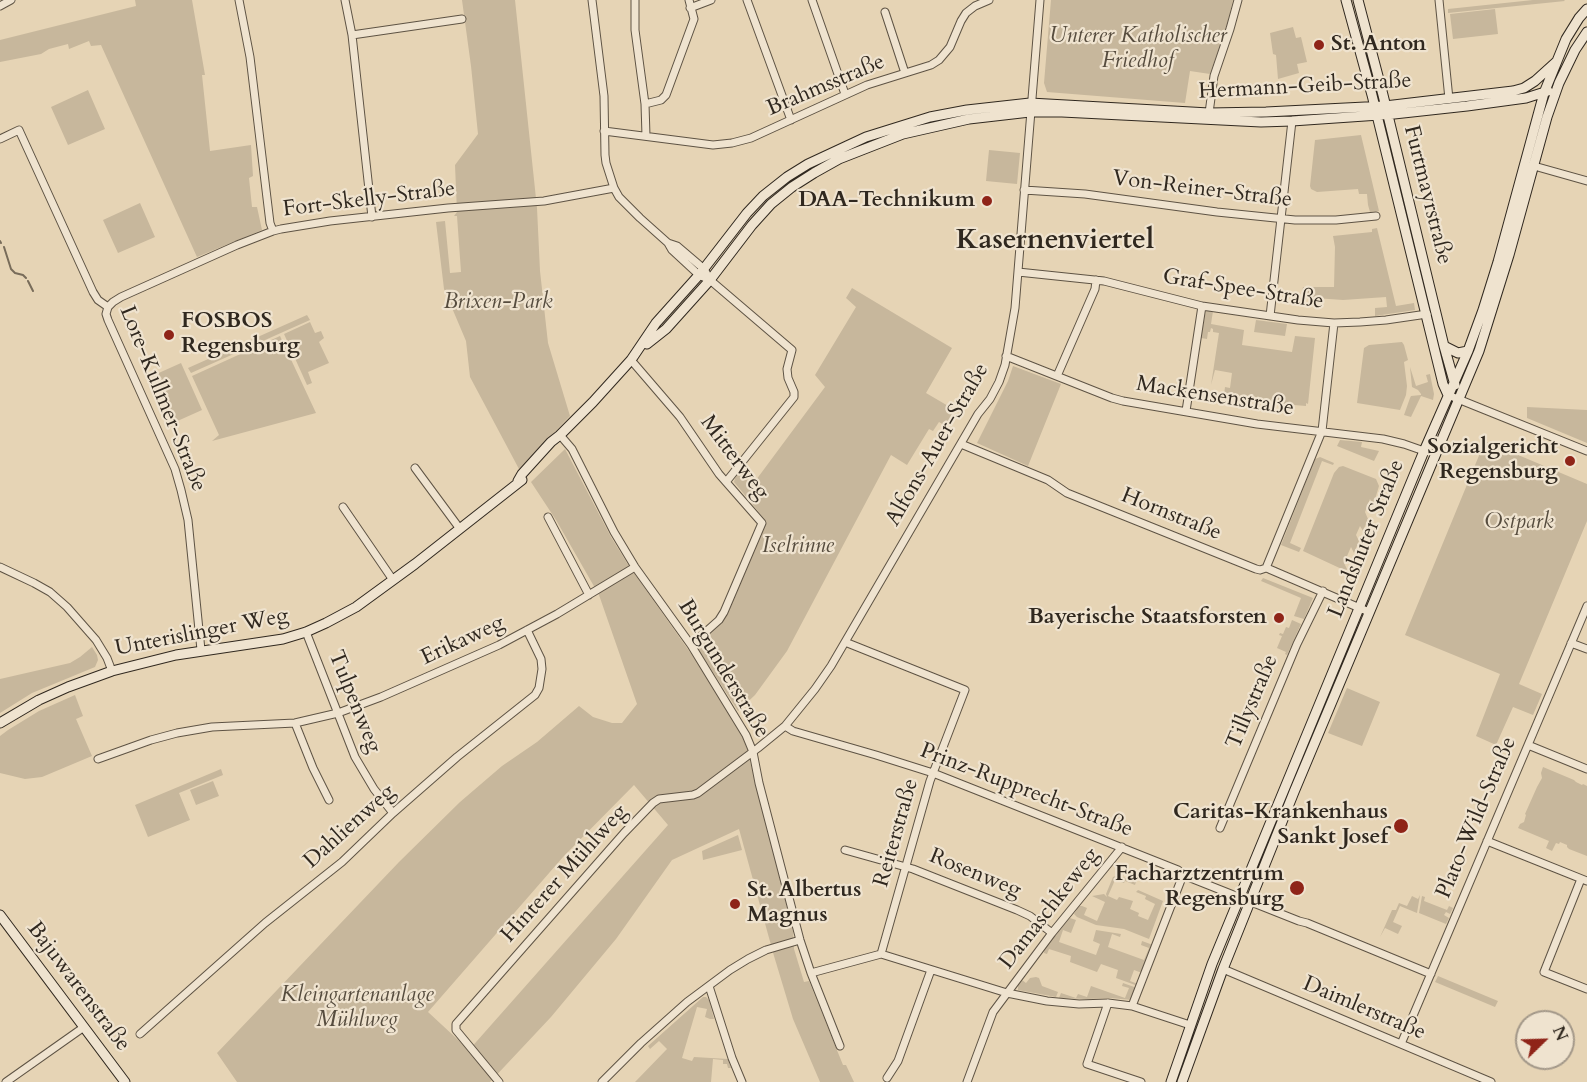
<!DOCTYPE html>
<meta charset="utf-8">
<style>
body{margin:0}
#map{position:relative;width:1587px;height:1082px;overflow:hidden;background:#e6d4b5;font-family:Cardo,serif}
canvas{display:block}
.north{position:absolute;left:1515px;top:1010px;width:60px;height:60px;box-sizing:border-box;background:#efe3cf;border:2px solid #a39889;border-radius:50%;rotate:67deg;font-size:16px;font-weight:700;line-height:24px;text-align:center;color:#30281f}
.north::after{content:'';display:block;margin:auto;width:21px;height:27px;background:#8f2418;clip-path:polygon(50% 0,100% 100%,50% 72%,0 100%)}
</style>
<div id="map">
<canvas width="1587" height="1082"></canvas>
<div class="north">N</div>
</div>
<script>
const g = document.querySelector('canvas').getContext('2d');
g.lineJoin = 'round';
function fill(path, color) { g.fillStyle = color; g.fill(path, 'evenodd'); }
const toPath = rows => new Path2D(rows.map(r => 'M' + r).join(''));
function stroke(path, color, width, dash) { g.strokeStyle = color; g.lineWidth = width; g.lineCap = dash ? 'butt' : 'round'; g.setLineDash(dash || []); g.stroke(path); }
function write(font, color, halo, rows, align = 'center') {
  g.font = font + ' Cardo,serif'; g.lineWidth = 4.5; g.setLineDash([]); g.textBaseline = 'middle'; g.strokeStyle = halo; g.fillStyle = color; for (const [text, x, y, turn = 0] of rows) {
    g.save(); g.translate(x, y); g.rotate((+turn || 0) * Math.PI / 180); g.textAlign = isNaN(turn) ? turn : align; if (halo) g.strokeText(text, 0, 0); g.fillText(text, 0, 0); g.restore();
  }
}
fill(toPath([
 [135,0,192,0,205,75,202,75,210,151,251,145,253,176,249,178,252,207,257,207,262,230,197,257,101,45,91,46,89,41,69,49,68,44,49,49,41,54,0,62,0,40,136,6],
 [462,0,515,0,537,208,540,271,548,343,570,416,519,469,470,377,466,341,444,289,436,222,445,221,450,273,461,272,457,216,454,216,457,212,455,165,478,134,471,66],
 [1051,0,1233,0,1226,29,1210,74,1190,71,1185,103,1047,92,1044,83],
 [1533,0,1564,0,1565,1,1448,13,1448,9],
 [1495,9,1498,34,1453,39,1450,14],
 [1293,27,1296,38,1301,37,1307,62,1297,64,1299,73,1278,79,1276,55,1273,54,1270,33],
 [88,90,105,129,68,145,51,107],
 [1361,135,1379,211,1370,212,1368,205,1367,194,1359,194,1358,189,1317,192,1311,189,1310,186,1315,140],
 [989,150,1020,153,1017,184,986,181],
 [140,203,155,237,118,253,103,220],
 [1377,228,1396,306,1414,303,1415,310,1375,316,1375,308,1387,307,1386,297,1343,300,1301,297,1303,287,1334,287,1335,247,1333,236,1372,232,1372,229],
 [852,288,952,348,926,393,955,410,946,426,939,422,933,431,929,429,907,465,891,455,787,651,755,695,738,711,696,646,721,623,727,615,767,522,734,482,735,478,740,471,756,480,825,387,815,375,856,307,846,298],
 [1206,310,1213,311,1211,324,1244,330,1242,345,1292,352,1295,336,1315,338,1308,404,1306,403,1306,406,1294,405,1294,406,1227,397,1227,395,1224,395,1225,387,1230,388,1232,373,1215,370,1211,385,1219,333,1213,332,1213,329,1211,328,1210,332,1208,332,1207,339,1201,338],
 [307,315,310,320,191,373,188,368],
 [1256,320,1287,324,1285,336,1254,332],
 [310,322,315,333,321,331,324,338,319,342,329,363,308,372,312,383,307,385,284,334],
 [280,336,316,413,212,441,219,435,192,376],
 [1402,342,1404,345,1408,360,1404,362,1407,386,1406,395,1400,410,1357,403,1364,348,1369,345],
 [181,363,202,410,173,423,152,376],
 [1013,366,1061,384,1028,466,977,443,1008,381],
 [1410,367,1416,386,1428,382,1426,375,1430,374,1434,394,1433,400,1421,396,1411,417,1404,415,1410,398,1411,396,1421,395,1421,394,1418,390,1412,387],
 [1527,407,1587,410,1587,443,1527,418],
 [1340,440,1362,442,1361,447,1379,451,1374,461,1337,446],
 [1485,441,1587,484,1587,521,1519,684,1542,694,1533,715,1513,707,1496,745,1476,736,1500,674,1405,635],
 [565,449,611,537,627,563,706,675,742,736,747,749,793,931,794,949,804,982,809,981,843,1065,846,1065,854,1082,820,1082,793,1019,774,956,739,829,672,860,616,939,551,1017,490,1082,237,1082,217,1053,399,862,460,802,502,766,537,742,579,706,593,717,612,723,622,723,637,704,599,595,556,520,531,482],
 [634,785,668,825,469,1050,428,1012,563,857],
 [1320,457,1334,463,1333,465,1322,461,1290,543,1301,548,1299,552,1281,545,1315,459],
 [1343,466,1376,479,1379,486,1373,506,1370,499,1365,512,1368,519,1363,531,1360,526,1356,535,1359,541,1354,553,1351,547,1344,563,1347,569,1346,571,1303,551,1334,473,1339,467],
 [1263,578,1313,598,1304,619,1294,616,1301,598,1261,581],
 [1292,620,1301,624,1287,655,1285,654,1286,652,1277,648,1282,636,1279,635,1280,633,1283,634,1286,627,1289,628],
 [92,647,97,655,98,660,95,667,32,693,0,713,0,679,70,663,80,657],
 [1347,688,1380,702,1362,746,1328,733],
 [75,695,83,716,76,719,92,756,42,777,25,779,0,773,0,736,8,730,39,711],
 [1543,767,1574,780,1576,782,1582,785,1583,784,1587,786,1587,856,1569,849,1567,847,1567,845,1560,842,1559,844,1556,843,1552,851,1546,848,1549,841,1518,828,1520,824,1524,822,1526,815,1525,814,1537,787,1542,778,1541,773],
 [221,769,223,775,179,793,190,820,148,837,135,805],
 [213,781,219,796,196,805,190,790],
 [738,835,742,850,703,860,702,851],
 [1116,876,1123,877,1136,882,1135,885,1125,881,1124,883,1115,880,1108,896,1117,900,1119,897,1133,901,1130,909,1139,913,1138,916,1148,920,1155,904,1145,899,1146,896,1136,892,1138,890,1163,901,1149,939,1124,929,1096,925,1077,917,1074,914,1079,906,1082,906,1087,908,1084,915,1097,921,1105,902,1092,896,1104,894,1107,897,1106,894,1113,877],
 [1420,895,1417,913,1400,906,1393,922,1402,926,1398,934,1385,928,1380,937,1392,910,1396,910,1399,903,1407,906,1412,896,1418,899],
 [1422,896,1425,897,1424,901,1447,910,1449,906,1453,908,1450,914,1446,912,1444,915,1449,918,1446,924,1419,913],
 [1070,918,1076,920,1071,933,1063,930,1059,942,1096,955,1100,944,1093,941,1096,930,1121,934,1120,937,1112,934,1108,947,1144,960,1149,948,1141,945,1142,941,1153,945,1142,973,1134,970,1130,981,1138,984,1138,986,1116,978,1118,970,1101,964,1097,972,1070,962,1071,956,1049,949,1047,954,1044,953,1044,949],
 [1438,976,1498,1001,1495,1007,1435,982],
 [1036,977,1039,978,1042,986,1058,992,1056,997,1018,990,1018,985,1022,980,1026,983,1030,978],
 [1123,983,1137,988,1132,1000,1110,998,1087,999,1059,998,1061,993,1076,998,1078,994,1087,997,1091,986,1125,998,1129,988,1122,986],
 [703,997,706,997,709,1000,714,1019,710,1019,705,1017,707,1009,697,1007,682,1058,692,1061,694,1057,728,1059,731,1068,728,1068,727,1064,723,1064,723,1060,713,1059,711,1082,635,1082,667,1049,659,1041,650,1049,648,1046]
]), '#c7b79c');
stroke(toPath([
 [0,241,1,243],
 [4,247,11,269,15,273,23,275,26,278],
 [28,281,33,291]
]), '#786c5a', 2);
const street = toPath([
 [239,0,250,57,270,223,273,231],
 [345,0,352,35,372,217],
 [592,0,604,96,605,155,606,163,614,188,619,197,640,218,668,243,677,246,704,269,710,280],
 [635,0,635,30,645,104,661,100,666,95,694,19,689,0],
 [747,0,791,120],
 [812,0,845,94],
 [1439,0,1449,99],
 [0,6,11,0],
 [690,8,711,0],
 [885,12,905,73],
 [352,35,462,19],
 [645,104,646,136],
 [1209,113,1214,76,1230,29,1238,0],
 [604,131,713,145,732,143,751,138,867,85,931,65,939,60,950,47,961,21,966,13,975,6,989,0],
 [0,139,19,130,93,292,98,300,108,307],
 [1534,166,1587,181],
 [1024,190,1085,194,1217,212,1295,220,1336,220,1376,216],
 [668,243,672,250,699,275,710,280,792,350,787,369,788,378,794,392,794,397,726,482],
 [1018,272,1104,281,1202,306,1298,320,1334,323,1360,322,1386,320,1427,314],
 [108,307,113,302,121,297,237,245,273,231,281,229,330,221,448,208,544,201,614,188],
 [108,307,106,314,108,320,175,469,181,490,188,520,201,650],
 [1270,316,1292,121],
 [1006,356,1112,398,1123,401,1257,424,1383,439,1404,444,1424,451],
 [631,360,680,417,719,474,762,523,724,612,719,620,691,645],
 [1057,376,1095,289,1096,280],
 [1448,395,1587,451],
 [1186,411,1202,306],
 [560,435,572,449,614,532,635,567,691,645,746,735,753,752,759,783,800,940,811,973,840,1046],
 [961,444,1048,480,1067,493,1256,569,1260,570,1266,568,1269,569,1369,612],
 [415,468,460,529],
 [343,507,393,580],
 [548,517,589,595],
 [0,567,34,583,50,592,67,607,96,640,107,658,112,671],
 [1266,568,1322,431,1334,323],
 [306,632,355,757,374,789,393,813],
 [845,642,965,690,930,781,881,954],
 [1571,643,1587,649],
 [295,723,313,768,329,800],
 [785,726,793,731,876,755,933,773,1178,870,1183,875,1299,921,1307,923,1431,974],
 [1528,745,1587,769],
 [98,759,151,740,177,733,212,727,295,723,338,713,381,697,499,645,557,614,635,567],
 [1220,828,1297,644,1323,591],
 [1487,841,1587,881],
 [845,850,913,869,1017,910,1030,916,1052,933],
 [1581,879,1544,972,1587,989],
 [1223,969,1491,1082],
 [811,973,881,954,1007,993,1047,1001,1079,1004,1108,1003,1132,1006,1190,1025],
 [709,986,732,1058,742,1082],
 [1108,1003,1087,1064,1141,1082],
 [1132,1006,1183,875],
 [140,1034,265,923,342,862,393,813,457,757,535,695,539,688,542,669,541,659,527,630],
 [1401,1044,1587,606],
 [887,1078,898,1061,931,970],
 [6,1082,84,1027],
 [499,1082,456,1030,456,1024,624,833,653,803,659,799,693,795,698,793,758,748,785,726,815,689,831,666,978,414,990,399,999,382,1005,365,1015,308,1040,0],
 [602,1082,641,1043,687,1002,730,970,748,959,766,950,800,940],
 [967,1082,993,1012,1052,933,1122,847]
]);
const secondary = toPath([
 [1346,0,1372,95,1443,384,1448,395],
 [1358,0,1383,95,1444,346,1455,385],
 [647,344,666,329,710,280,752,225,771,204,792,187,814,173,839,159,903,134,969,119,1030,112,1062,112,1261,122,1292,121,1394,114,1467,106,1526,98,1548,91],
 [1444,346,1458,353,1468,351],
 [518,481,522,474,551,442,560,435,593,402,631,360,656,323,699,275,747,213,763,196,787,177,808,164,866,137,930,117,967,110,1030,103,1209,113,1266,112,1385,106,1513,91,1524,88,1535,81,1556,62],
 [0,723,39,700,68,687,112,671,176,655,283,639,306,632,326,623,356,607,415,564,522,480],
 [0,915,125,1082],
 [1171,1082,1212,964,1424,451,1468,351,1483,310,1498,262,1544,93,1566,39,1579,18,1587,9],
 [1182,1082,1223,969,1294,792,1479,351,1509,255,1547,117,1559,83,1575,50,1587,32]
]);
stroke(street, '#5e5344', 9);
stroke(secondary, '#30281f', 11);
stroke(street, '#efe3cf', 7);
stroke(secondary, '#efe3cf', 9);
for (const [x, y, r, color] of [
 [1319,45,6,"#8f2418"],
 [987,201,6,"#8f2418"],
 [169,335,6,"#8f2418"],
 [1570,461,6,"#8f2418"],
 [1279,618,6,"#8f2418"],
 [1401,826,8,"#8f2418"],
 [1297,888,8,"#8f2418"],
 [735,904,6,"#8f2418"]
]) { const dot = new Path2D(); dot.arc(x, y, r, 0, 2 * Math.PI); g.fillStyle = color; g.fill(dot); stroke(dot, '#efe3cf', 2); }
write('italic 22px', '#564c3e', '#efe3cf', [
 ["Unterer Katholischer",1138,37],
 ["Friedhof",1138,62],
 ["Brixen-Park",498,303],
 ["Ostpark",1519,523],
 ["Iselrinne",798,547],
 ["Kleingartenanlage",357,996],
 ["Mühlweg",357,1021]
]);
write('bold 22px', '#30281f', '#efe3cf', [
 ["St. Anton",1331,45,"left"],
 ["DAA-Technikum",975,201],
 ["FOSBOS",181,322,"left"],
 ["Regensburg",181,347,"left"],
 ["Sozialgericht",1558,448],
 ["Regensburg",1558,473],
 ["Bayerische Staatsforsten",1267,618],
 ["Caritas-Krankenhaus",1388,813],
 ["Sankt Josef",1388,838],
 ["Facharztzentrum",1284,875],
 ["Regensburg",1284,900],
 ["St. Albertus",747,891,"left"],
 ["Magnus",747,916,"left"]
], 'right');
write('22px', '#30281f', '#efe3cf', [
 ["Brahmsstraße",826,86,-23],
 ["Hermann-Geib-Straße",1305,87,-3],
 ["Von-Reiner-Straße",1202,190,7],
 ["Furtmayrstraße",1427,195,76],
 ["Fort-Skelly-Straße",369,200,-7],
 ["Graf-Spee-Straße",1243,290,9],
 ["Mackensenstraße",1215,397,9],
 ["Lore-Kullmer-Straße",162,399,68],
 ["Alfons-Auer-Straße",938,445,-60],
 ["Mitterweg",734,458,53],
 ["Hornstraße",1171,515,22],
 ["Landshuter Straße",1367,539,-68],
 ["Unterislinger Weg",202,633,-11],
 ["Erikaweg",463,641,-25],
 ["Burgunderstraße",723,669,59],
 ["Tulpenweg",354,702,68],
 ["Tillystraße",1253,702,-67],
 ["Prinz-Rupprecht-Straße",1026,791,21],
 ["Plato-Wild-Straße",1477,818,-67],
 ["Dahlienweg",350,827,-42],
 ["Reiterstraße",897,833,-74],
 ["Hinterer Mühlweg",565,874,-48],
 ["Rosenweg",975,874,22],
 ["Damaschkeweg",1050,909,-52],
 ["Bajuwarenstraße",78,987,53],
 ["Daimlerstraße",1364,1009,23]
]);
write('bold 28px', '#30281f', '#efe3cf', [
 ["Kasernenviertel",1055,242]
]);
</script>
